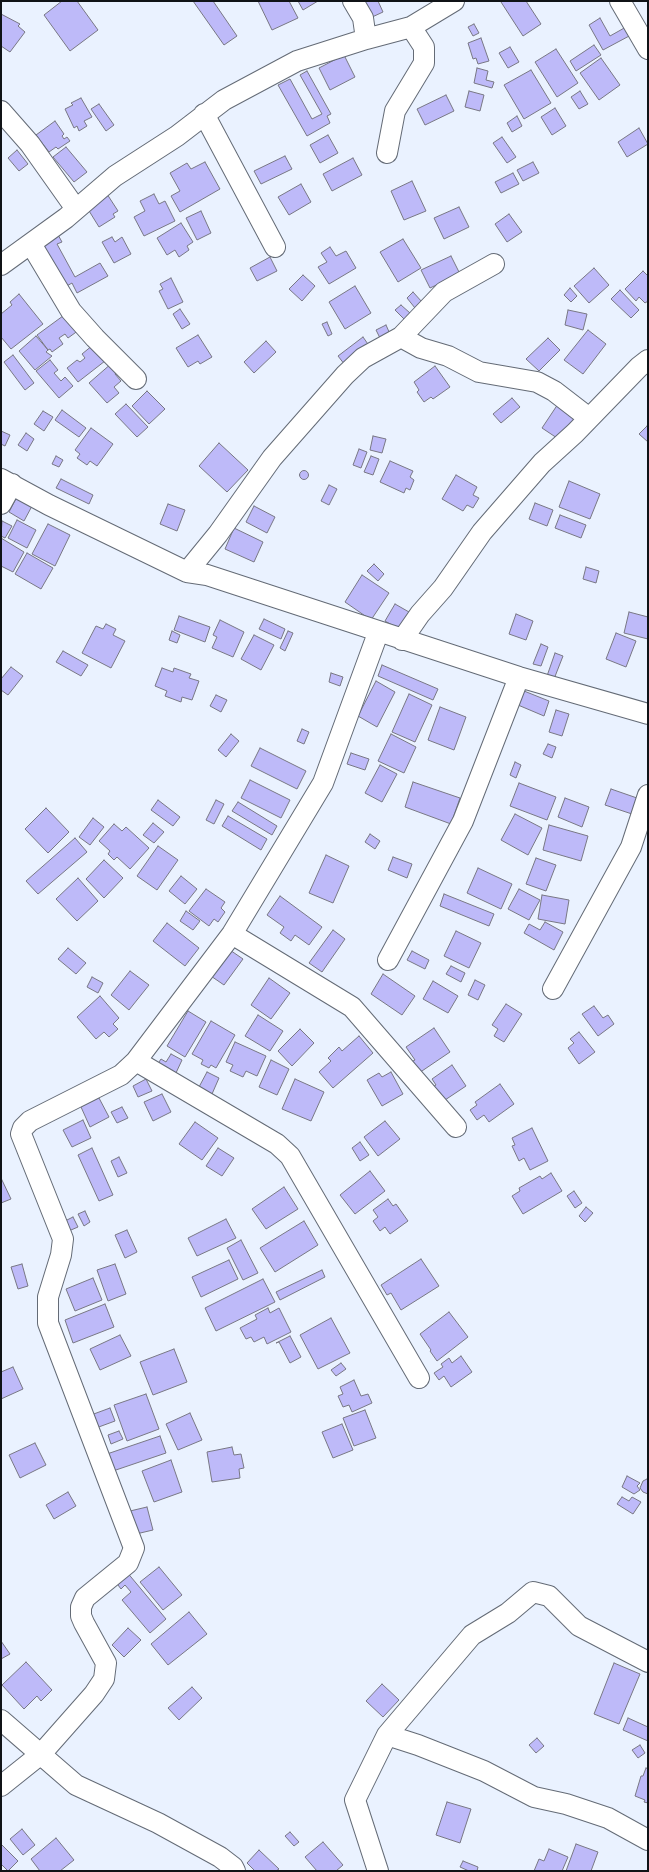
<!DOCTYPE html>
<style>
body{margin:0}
#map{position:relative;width:649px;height:1872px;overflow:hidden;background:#eaf2ff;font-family:Commissioner,sans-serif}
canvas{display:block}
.frame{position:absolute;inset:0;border:2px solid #101317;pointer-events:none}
</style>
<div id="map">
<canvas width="649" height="1872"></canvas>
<div class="frame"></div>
</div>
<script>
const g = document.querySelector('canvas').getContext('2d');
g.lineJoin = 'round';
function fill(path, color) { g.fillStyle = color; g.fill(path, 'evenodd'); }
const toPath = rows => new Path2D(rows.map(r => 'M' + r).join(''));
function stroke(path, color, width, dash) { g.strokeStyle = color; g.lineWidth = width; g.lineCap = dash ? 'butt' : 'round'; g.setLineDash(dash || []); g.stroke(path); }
const building = toPath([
 [62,1,77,1,98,30,70,51,44,15,62,1],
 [193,1,213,1,237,36,224,45,193,1],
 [258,1,289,1,298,18,272,30,258,1],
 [298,1,318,1,303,10,298,1],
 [367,1,378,1,383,12,370,18,363,3,367,1],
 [502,1,526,1,541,24,523,36,501,2,502,1],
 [1,14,20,24,18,26,25,32,10,52,1,46,1,14],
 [600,18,610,36,626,27,631,35,603,50,589,25,600,18],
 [474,24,479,33,473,36,468,27,474,24],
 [481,38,489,61,478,64,476,58,473,59,468,43,481,38],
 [594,45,601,55,576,71,570,61,594,45],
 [510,47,519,62,508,68,499,53,510,47],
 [556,49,578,83,557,97,535,62,556,49],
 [344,55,355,77,330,90,319,68,344,55],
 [601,58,620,85,599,100,580,73,601,58],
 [477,68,488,71,486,80,494,82,492,88,474,83,477,68],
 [531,70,551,103,524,119,504,85,531,70],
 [307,71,331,114,327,116,330,123,307,136,278,85,290,79,312,119,322,114,300,75,307,71],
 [469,91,484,95,480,111,465,107,469,91],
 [580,91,588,104,579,109,571,97,580,91],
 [446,95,454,111,425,125,417,109,446,95],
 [81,98,92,117,84,121,87,126,79,131,77,126,74,128,65,109,73,105,71,103,81,98],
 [99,104,114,125,106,131,91,109,99,104],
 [555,108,566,126,552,135,541,117,555,108],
 [517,116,522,126,512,132,507,123,517,116],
 [55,121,64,134,62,136,64,139,67,137,70,141,58,149,56,147,49,152,36,135,55,121],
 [639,128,648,144,627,157,618,142,639,128],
 [328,135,338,153,320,163,310,145,328,135],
 [502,137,516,157,507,163,493,143,502,137],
 [66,147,87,172,74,182,53,157,66,147],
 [17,150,28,164,19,171,8,158,17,150],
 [285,156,292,169,261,184,254,171,285,156],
 [353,158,362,175,332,191,323,174,353,158],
 [205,162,220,189,180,212,171,196,180,191,170,173,187,163,191,169,205,162],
 [533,162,539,173,523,181,517,170,533,162],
 [513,173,519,184,501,193,495,182,513,173],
 [412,181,426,211,404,220,391,191,412,181],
 [301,184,311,202,289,215,278,197,301,184],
 [107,194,118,211,113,214,115,217,99,227,86,206,107,194],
 [154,194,159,204,165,201,175,221,144,236,134,217,145,211,140,201,154,194],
 [459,207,469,227,444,239,434,218,459,207],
 [201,211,211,233,197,240,186,218,201,211],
 [509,214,522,232,507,242,495,224,509,214],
 [181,223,193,242,187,246,189,250,179,257,175,250,167,255,157,238,181,223],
 [57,233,62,242,57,244,75,277,100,263,108,276,77,293,72,283,65,287,40,243,57,233],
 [112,237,115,242,122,237,131,254,114,263,102,242,112,237],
 [403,239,421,268,398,282,380,252,403,239],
 [330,247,336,256,346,251,356,268,329,284,318,267,327,262,321,253,330,247],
 [451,256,460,274,430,288,421,270,451,256],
 [270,257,277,271,257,281,250,268,270,257],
 [594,268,609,285,589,303,574,286,594,268],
 [643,271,648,276,648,301,645,303,639,297,636,301,625,289,643,271],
 [303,275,315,286,302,301,289,289,303,275],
 [171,278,183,302,168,309,159,291,163,289,160,284,171,278],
 [355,286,371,313,345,329,329,302,355,286],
 [570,288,577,296,571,302,564,295,570,288],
 [620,290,639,310,631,318,611,299,620,290],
 [413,292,422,302,415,308,407,298,413,292],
 [19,294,43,324,11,349,1,337,1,314,12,305,10,302,19,294],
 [401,305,410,313,404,319,395,310,401,305],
 [180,309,190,324,182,329,173,314,180,309],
 [568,310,587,314,583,330,565,325,568,310],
 [67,313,79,330,68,338,65,334,59,338,63,344,52,352,50,349,48,350,37,335,67,313],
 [327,322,332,334,328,336,322,324,327,322],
 [386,325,390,334,380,338,376,330,386,325],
 [588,330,606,344,583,374,564,360,588,330],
 [198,335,212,357,200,364,198,361,188,367,176,348,198,335],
 [36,336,48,350,46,352,52,356,35,370,19,351,36,336],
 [363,337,370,347,345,365,338,356,363,337],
 [548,338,560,350,539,371,526,359,548,338],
 [266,341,276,352,254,373,244,362,266,341],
 [93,345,105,361,78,382,67,368,77,360,80,362,85,358,82,354,93,345],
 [13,355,34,383,25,390,4,362,13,355],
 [50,360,58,370,54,373,61,381,65,377,73,386,59,398,36,371,50,360],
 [112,363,118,370,115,374,121,381,114,387,119,393,107,403,89,383,112,363],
 [435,366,450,387,433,399,431,397,424,402,417,392,419,390,414,382,435,366],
 [147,391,165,409,149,424,132,406,147,391],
 [512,398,520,407,501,423,493,414,512,398],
 [126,404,148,427,137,437,115,414,126,404],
 [558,404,576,416,560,440,542,428,558,404],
 [62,410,86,428,79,437,55,420,62,410],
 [43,411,53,417,44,431,34,424,43,411],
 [647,426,648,427,648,442,639,434,647,426],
 [91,428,113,444,97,466,90,461,87,465,77,458,80,454,75,450,91,428],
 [1,431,10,435,5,446,1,444,1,431],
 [26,433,34,439,27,451,18,445,26,433],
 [373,436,386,439,382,453,370,450,373,436],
 [219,443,248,470,227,492,199,466,219,443],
 [359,449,367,452,361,468,353,465,359,449],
 [56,456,63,460,59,467,52,464,56,456],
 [371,456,379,459,373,475,364,472,371,456],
 [390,461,413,471,410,477,414,480,410,490,406,488,404,493,380,482,390,461],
 '299.5 475a4.5 4.5 0 1 1 9 0a4.5 4.5 0 1 1-9 0Z',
 [456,475,477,487,473,495,479,498,473,508,467,505,463,511,442,499,456,475],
 [61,479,93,495,89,504,56,488,61,479],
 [569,481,600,494,590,519,559,507,569,481],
 [329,485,337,489,329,505,321,501,329,485],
 [17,497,32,506,24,521,9,512,17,497],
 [535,503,553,510,547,526,529,519,535,503],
 [168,504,185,510,177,531,160,524,168,504],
 [254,506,275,517,267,533,246,522,254,506],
 [560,515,586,525,581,538,555,528,560,515],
 [17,520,36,530,27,548,8,538,17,520],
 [2,521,12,526,5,538,1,536,2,521],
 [48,524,70,535,55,566,32,554,48,524],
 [234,528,263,542,254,562,225,549,234,528],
 [1,538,24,552,13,572,1,566,1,538],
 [27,553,53,568,41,589,15,574,27,553],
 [374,564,384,574,378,581,367,571,374,564],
 [586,567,599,571,596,583,583,579,586,567],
 [362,575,389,593,371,620,345,602,362,575],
 [395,604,409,612,399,629,385,621,395,604],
 [629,612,648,617,648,639,624,633,629,612],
 [516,614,533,621,526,640,509,634,516,614],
 [179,616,210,627,205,642,174,630,179,616],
 [264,619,285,629,281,639,259,629,264,619],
 [220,620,244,632,233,657,212,648,217,637,213,635,220,620],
 [106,624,116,629,113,635,125,641,111,668,82,653,96,626,103,629,106,624],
 [172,631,180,635,177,643,169,640,172,631],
 [288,631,293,633,285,651,280,648,288,631],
 [616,633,636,641,626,667,606,659,616,633],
 [254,635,274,645,261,670,241,659,254,635],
 [541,644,548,647,541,666,533,664,541,644],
 [63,651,88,665,81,676,56,662,63,651],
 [555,653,563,656,554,679,547,676,555,653],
 [382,665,438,689,433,700,378,676,382,665],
 [11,667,23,676,8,695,1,690,1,679,11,667],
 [162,668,173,672,174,668,191,674,189,678,199,681,192,700,182,697,181,702,165,696,167,691,155,686,162,668],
 [331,673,343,677,340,686,329,682,331,673],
 [376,681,395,692,377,727,358,716,376,681],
 [524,691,549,701,544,716,518,705,524,691],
 [409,694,432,705,415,742,392,732,409,694],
 [216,695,227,700,221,712,210,706,216,695],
 [440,707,466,717,454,750,428,740,440,707],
 [556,710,569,714,562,736,549,732,556,710],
 [302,729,309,732,304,744,297,741,302,729],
 [231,734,239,741,226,757,218,750,231,734],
 [391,734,416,747,404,773,378,761,391,734],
 [548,744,556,747,552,758,543,754,548,744],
 [260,748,306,771,297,789,251,766,260,748],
 [351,753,369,759,365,770,347,764,351,753],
 [515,762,521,765,516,778,510,775,515,762],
 [380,765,397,774,382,802,365,793,380,765],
 [250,780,290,800,281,818,241,798,250,780],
 [413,782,460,798,451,824,405,807,413,782],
 [519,783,556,797,547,820,510,806,519,783],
 [611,789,637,798,632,814,605,805,611,789],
 [565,798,589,807,582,827,558,817,565,798],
 [158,800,180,817,173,826,151,810,158,800],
 [216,800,224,804,214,824,206,820,216,800],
 [238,802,277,826,272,835,232,811,238,802],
 [46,808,69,832,48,853,25,829,46,808],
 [515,814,542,828,528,855,501,840,515,814],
 [228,816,267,839,261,850,222,826,228,816],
 [93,818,104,827,90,845,79,837,93,818],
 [153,823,164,832,154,843,143,835,153,823],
 [114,824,122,831,126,827,149,848,130,869,117,857,114,860,108,854,110,851,99,841,114,824],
 [549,825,588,836,581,861,543,850,549,825],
 [370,834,380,841,375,849,365,842,370,834],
 [75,838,87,852,38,894,26,881,75,838],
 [158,846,178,860,157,890,137,876,158,846],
 [326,855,349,866,333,903,309,893,326,855],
 [393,857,412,864,407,878,388,870,393,857],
 [536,858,556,865,546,891,526,884,536,858],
 [104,860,123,878,104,898,86,879,104,860],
 [478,868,512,884,501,909,467,893,478,868],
 [181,876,197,889,185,904,169,891,181,876],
 [78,878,98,901,77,921,56,899,78,878],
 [206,889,225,902,221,908,225,912,218,922,214,919,209,926,189,911,206,889],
 [519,889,540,900,529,920,508,909,519,889],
 [444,894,494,914,489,926,440,906,444,894],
 [542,895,569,900,565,924,538,919,542,895],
 [280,896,322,927,309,945,295,935,291,941,280,933,284,927,267,915,280,896],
 [186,911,200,921,193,930,180,921,186,911],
 [545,922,563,932,554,950,524,933,529,924,540,930,545,922],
 [167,923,199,948,185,966,153,941,167,923],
 [333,930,345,939,322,972,309,963,333,930],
 [456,931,481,943,469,968,444,956,456,931],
 [68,948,86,963,76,974,58,959,68,948],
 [227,948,243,959,224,985,208,974,227,948],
 [412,951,429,960,425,969,407,960,412,951],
 [451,966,465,973,461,982,446,974,451,966],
 [130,971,149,985,129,1010,111,995,130,971],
 [383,974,415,996,402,1015,371,994,383,974],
 [92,977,103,983,98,993,87,987,92,977],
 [269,978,290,993,271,1019,251,1005,269,978],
 [475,980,485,985,478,1000,468,995,475,980],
 [433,981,458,996,448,1013,423,999,433,981],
 [100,996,119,1018,113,1024,118,1029,109,1037,104,1032,96,1039,77,1017,100,996],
 [506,1004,522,1014,504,1042,494,1036,498,1029,492,1025,506,1004],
 [594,1006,603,1018,608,1015,614,1024,598,1036,582,1014,594,1006],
 [188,1011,206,1022,185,1057,167,1046,188,1011],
 [258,1015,283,1031,270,1051,245,1036,258,1015],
 [211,1021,235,1035,216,1068,211,1065,209,1068,201,1064,203,1060,192,1054,211,1021],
 [434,1028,450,1052,419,1073,411,1062,415,1060,406,1047,434,1028],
 [300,1029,314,1043,292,1066,278,1051,300,1029],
 [579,1032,595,1052,579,1064,568,1048,574,1043,570,1039,579,1032],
 [359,1036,373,1053,333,1088,319,1072,331,1061,328,1058,339,1047,342,1051,359,1036],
 [235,1042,266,1056,257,1076,246,1071,243,1077,230,1071,233,1065,226,1062,235,1042],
 [171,1054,182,1060,175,1075,157,1065,161,1059,166,1062,171,1054],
 [271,1060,289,1069,277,1095,259,1087,271,1060],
 [452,1065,466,1086,445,1100,431,1088,436,1085,432,1079,452,1065],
 [207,1072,219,1078,212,1094,199,1087,207,1072],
 [391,1072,403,1094,382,1106,367,1080,379,1073,382,1077,391,1072],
 [146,1079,152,1091,138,1097,133,1086,146,1079],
 [295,1079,324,1092,311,1121,282,1109,295,1079],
 [500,1084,514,1104,489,1122,484,1115,477,1120,470,1110,477,1105,475,1102,500,1084],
 [162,1094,171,1112,153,1121,144,1102,162,1094],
 [99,1098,109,1117,90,1127,81,1107,99,1098],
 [122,1107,128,1118,117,1123,111,1112,122,1107],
 [83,1120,91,1138,72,1147,63,1130,83,1120],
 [385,1121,400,1139,378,1156,364,1137,385,1121],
 [195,1122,218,1138,202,1160,179,1144,195,1122],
 [532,1128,548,1161,530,1170,524,1158,519,1161,512,1146,515,1145,512,1138,532,1128],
 [360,1142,369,1155,360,1161,352,1148,360,1142],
 [92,1148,113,1195,99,1201,78,1155,92,1148],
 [218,1148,234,1158,222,1176,206,1166,218,1148],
 [119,1157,127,1173,118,1177,111,1161,119,1157],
 [370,1171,385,1191,355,1214,340,1195,370,1171],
 [551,1173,562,1191,523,1214,512,1196,520,1191,519,1188,540,1176,542,1179,551,1173],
 [1,1178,11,1199,1,1203,1,1178],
 [284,1187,298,1209,266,1229,252,1209,284,1187],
 [574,1191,582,1203,575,1208,567,1196,574,1191],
 [388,1199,393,1206,396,1204,408,1221,390,1234,385,1227,380,1231,373,1221,378,1217,373,1210,388,1199],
 [586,1207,593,1213,585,1222,579,1216,586,1207],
 [85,1211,90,1222,84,1226,78,1214,85,1211],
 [73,1217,78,1227,64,1233,59,1224,73,1217],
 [226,1219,236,1238,197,1256,188,1238,226,1219],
 [304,1221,318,1245,275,1272,260,1248,304,1221],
 [127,1230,137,1252,125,1258,115,1235,127,1230],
 [241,1240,258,1273,243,1280,227,1248,241,1240],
 [421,1259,439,1286,401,1310,391,1293,387,1295,381,1285,421,1259],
 [229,1260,238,1279,201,1297,192,1277,229,1260],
 [22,1264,28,1286,18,1289,11,1267,22,1264],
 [115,1264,126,1294,108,1301,97,1270,115,1264],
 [322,1270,325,1277,280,1300,276,1292,322,1270],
 [93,1278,102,1300,75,1311,66,1289,93,1278],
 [263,1279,275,1302,216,1331,205,1308,263,1279],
 [105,1304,114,1327,73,1343,65,1320,105,1304],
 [268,1308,270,1313,279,1308,291,1332,267,1344,264,1337,254,1342,251,1337,246,1339,240,1328,257,1319,255,1315,268,1308],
 [449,1312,468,1337,437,1361,430,1351,431,1350,420,1334,449,1312],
 [331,1318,350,1353,318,1369,300,1335,331,1318],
 [120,1335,131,1356,100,1370,90,1349,120,1335],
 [290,1336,301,1357,290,1363,279,1342,276,1343,290,1336],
 [174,1349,187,1382,153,1395,140,1362,174,1349],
 [461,1356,472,1372,451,1387,444,1376,439,1380,434,1373,443,1367,441,1364,449,1358,452,1363,461,1356],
 [341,1363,346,1369,336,1376,331,1370,341,1363],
 [13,1367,23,1389,1,1399,1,1372,13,1367],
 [354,1380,361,1396,368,1394,372,1403,352,1412,349,1405,343,1407,338,1396,343,1394,340,1387,354,1380],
 [146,1394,159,1429,127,1441,114,1405,146,1394],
 [110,1408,115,1421,96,1428,91,1415,110,1408],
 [365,1410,376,1438,354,1446,343,1418,365,1410],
 [190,1413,202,1440,178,1450,166,1424,190,1413],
 [342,1424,353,1450,333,1458,322,1432,342,1424],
 [119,1431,123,1439,111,1444,108,1435,119,1431],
 [160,1436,166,1453,110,1472,104,1455,160,1436],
 [35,1443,46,1465,20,1478,9,1455,35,1443],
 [232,1447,234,1455,241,1454,244,1468,239,1469,240,1478,212,1482,207,1452,232,1447],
 [171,1460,182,1492,154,1502,142,1471,171,1460],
 [627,1476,640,1483,637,1486,640,1490,634,1494,622,1487,627,1476],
 [647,1479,648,1479,648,1494,643,1492,640,1488,643,1481,647,1479],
 [68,1492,76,1506,54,1519,46,1505,68,1492],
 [622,1497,629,1501,632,1497,641,1502,633,1514,617,1504,622,1497],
 [147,1507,153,1530,136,1534,130,1511,147,1507],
 [159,1567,182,1595,163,1610,140,1582,159,1567],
 [126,1571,166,1619,150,1633,122,1600,131,1592,125,1585,121,1589,115,1581,126,1571],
 [189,1612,207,1634,168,1665,151,1644,189,1612],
 [128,1628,141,1640,124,1657,112,1645,128,1628],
 [1,1641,10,1654,1,1659,1,1641],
 [26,1662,52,1690,41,1701,37,1696,24,1709,2,1685,26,1662],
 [614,1663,640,1674,619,1724,594,1714,614,1663],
 [382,1684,399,1700,383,1717,366,1701,382,1684],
 [192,1687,202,1698,179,1720,168,1708,192,1687],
 [628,1718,648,1727,648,1741,623,1730,628,1718],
 [537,1738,544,1746,536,1753,529,1745,537,1738],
 [640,1745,645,1753,638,1758,632,1750,640,1745],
 [646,1768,648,1769,648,1803,644,1802,645,1800,635,1796,641,1776,643,1776,646,1768],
 [447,1802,471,1809,460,1843,436,1835,447,1802],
 [22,1829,35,1845,23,1855,10,1839,22,1829],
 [290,1832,299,1842,294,1846,285,1836,290,1832],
 [56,1838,74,1860,60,1871,40,1871,31,1859,56,1838],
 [323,1842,343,1865,336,1871,317,1871,305,1857,323,1842],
 [1,1844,18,1861,8,1871,1,1864,1,1844],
 [576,1844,598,1852,591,1871,566,1871,576,1844],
 [549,1849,568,1857,562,1871,534,1871,539,1859,544,1861,549,1849],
 [259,1850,279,1869,276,1871,255,1871,247,1863,259,1850],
 [463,1861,478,1867,477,1871,469,1871,460,1867,463,1861]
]);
fill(building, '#bebaf9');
stroke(building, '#787784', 1);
const minor = toPath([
 [353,1,363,18,366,39],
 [620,1,648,49],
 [1,111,30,144,76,209],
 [204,114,275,247],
 [387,153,395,111,424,63,424,47,411,27],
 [31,244,71,311,95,338,136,379],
 [1,265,66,218,115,176,177,136,224,100,297,61,366,39,411,27,454,1],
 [401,337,421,348,448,356,479,372,537,382,554,391,589,418],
 [1,479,49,505,187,572,207,575,519,677,648,714],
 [1,504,12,484],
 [187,572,218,534,272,458,345,375,363,358,401,337,444,292,494,264],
 [402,640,420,614,443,588,482,532,542,463,575,433,639,367,648,360],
 [232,934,352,1007,456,1127],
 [388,960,463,821,519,677],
 [553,989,631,847,648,795],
 [136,1061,277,1144,290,1156,419,1378],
 [1,1720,76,1785,158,1823,220,1857,233,1867,235,1871],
 [387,1735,418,1745,484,1771,534,1797,566,1804,608,1818,648,1840],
 [1,1786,41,1754,94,1694,104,1679,106,1663,84,1623,81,1616,81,1607,85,1598,128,1563,134,1548,48,1323,48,1297,61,1255,63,1239,21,1134,23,1128,30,1121,121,1075,136,1061,232,934,323,783,378,633],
 [378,1871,355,1800,387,1735,472,1635,508,1613,533,1592,549,1596,579,1626,648,1662]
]);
stroke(minor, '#646b76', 22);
stroke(minor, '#fff', 20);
</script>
